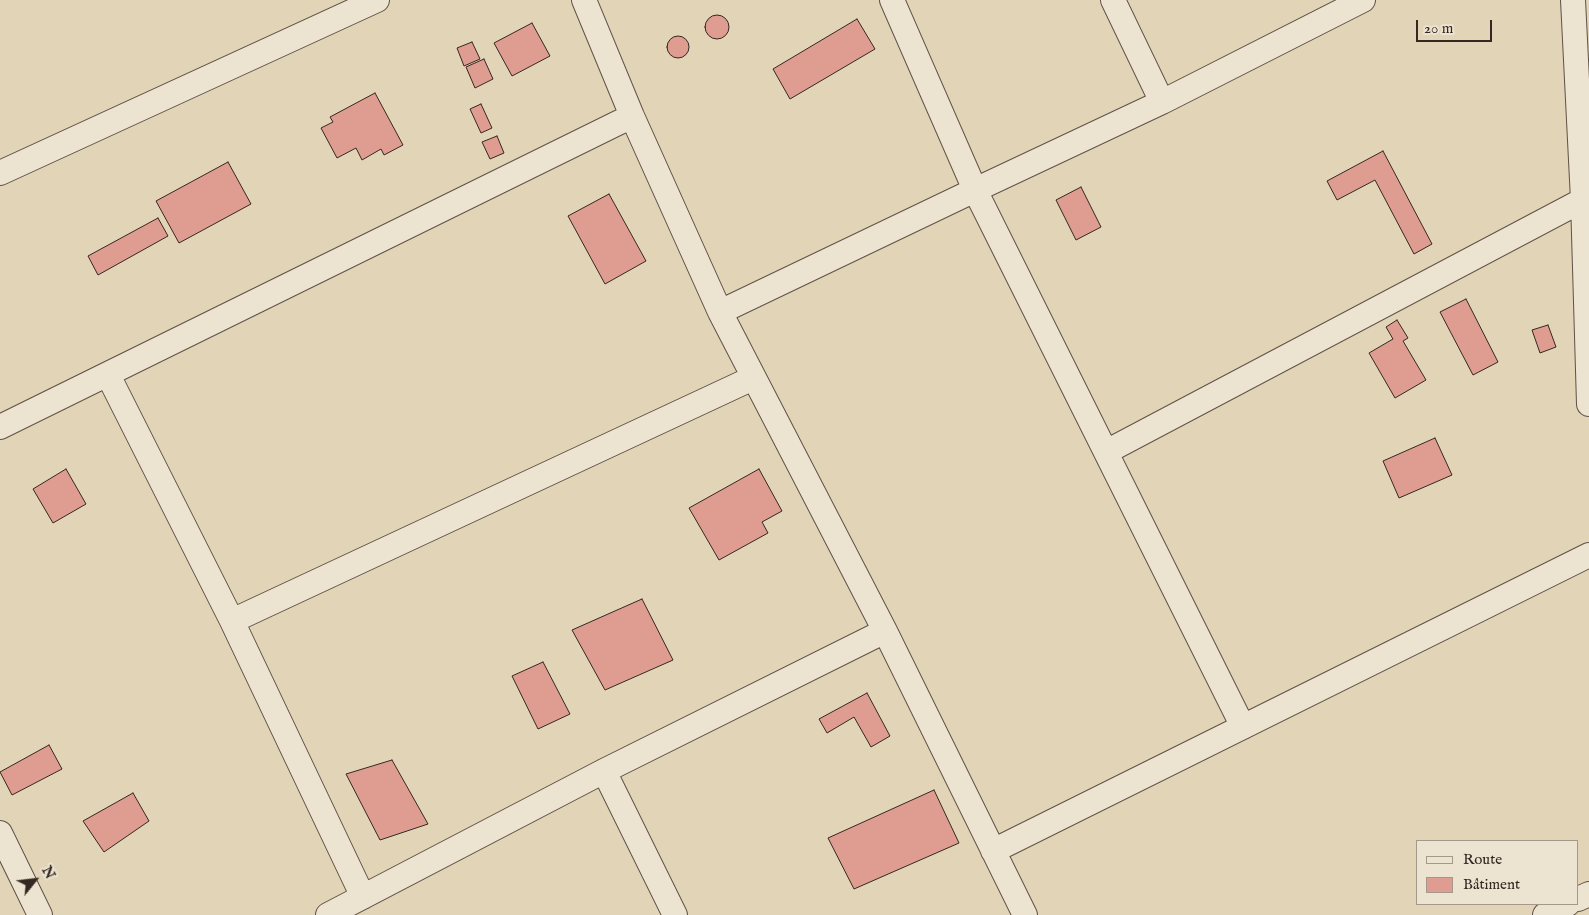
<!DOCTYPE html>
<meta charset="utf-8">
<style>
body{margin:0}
#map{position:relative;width:1589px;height:915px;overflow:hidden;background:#e1d4b7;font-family:"IM FELL English",serif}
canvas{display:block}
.legend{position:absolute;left:1416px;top:840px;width:162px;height:65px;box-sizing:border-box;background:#ece3d0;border:1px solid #a3988a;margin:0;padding:6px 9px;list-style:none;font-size:15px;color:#352721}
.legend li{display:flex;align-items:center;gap:10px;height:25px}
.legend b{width:25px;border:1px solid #a3988a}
.north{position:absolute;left:10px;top:855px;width:50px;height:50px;-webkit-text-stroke:4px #ece3d0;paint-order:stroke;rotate:61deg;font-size:14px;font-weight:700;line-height:20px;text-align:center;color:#352721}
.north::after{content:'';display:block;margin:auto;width:18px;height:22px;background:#352721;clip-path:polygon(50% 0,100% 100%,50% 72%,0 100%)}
.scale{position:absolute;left:1416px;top:20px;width:76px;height:22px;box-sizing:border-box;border:2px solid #352721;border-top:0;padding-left:6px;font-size:15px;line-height:18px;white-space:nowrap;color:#352721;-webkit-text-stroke:4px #ece3d0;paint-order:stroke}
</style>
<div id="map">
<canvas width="1589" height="915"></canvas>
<ul class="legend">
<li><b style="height:6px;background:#ece3d0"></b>Route</li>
<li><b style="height:14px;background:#df9c91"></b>Bâtiment</li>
</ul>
<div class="north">N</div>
<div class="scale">20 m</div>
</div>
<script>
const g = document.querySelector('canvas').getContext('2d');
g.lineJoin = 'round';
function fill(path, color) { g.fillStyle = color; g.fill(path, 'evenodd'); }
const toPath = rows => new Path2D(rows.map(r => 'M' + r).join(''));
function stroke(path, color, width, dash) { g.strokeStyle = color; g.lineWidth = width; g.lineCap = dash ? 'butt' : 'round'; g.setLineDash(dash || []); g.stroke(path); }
const building = toPath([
 '705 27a12 12 0 1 1 24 0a12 12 0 1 1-24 0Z',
 [857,19,875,49,790,99,773,69,857,19],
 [532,23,550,56,512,76,494,43,532,23],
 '667 47a11 11 0 1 1 22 0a11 11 0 1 1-22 0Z',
 [472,42,480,59,464,66,457,48,472,42],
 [484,59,493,79,475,88,466,67,484,59],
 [375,93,403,145,384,155,381,149,362,160,356,148,337,158,321,128,333,122,330,117,375,93],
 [481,104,492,128,481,133,470,109,481,104],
 [497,136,504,153,490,159,482,142,497,136],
 [1383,151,1432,244,1414,254,1375,180,1337,200,1327,181,1383,151],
 [228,162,251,204,179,243,156,201,228,162],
 [1081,187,1101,227,1076,240,1056,200,1081,187],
 [609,194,646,261,605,284,568,216,609,194],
 [158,218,168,236,98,275,88,256,158,218],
 [1466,299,1498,362,1473,375,1440,312,1466,299],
 [1397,320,1408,338,1403,341,1426,380,1395,398,1369,353,1393,339,1386,327,1397,320],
 [1548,325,1556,347,1540,353,1532,330,1548,325],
 [1435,438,1452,475,1399,498,1383,461,1435,438],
 [66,469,86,504,53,523,33,489,66,469],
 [759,469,782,511,762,522,768,533,719,560,689,508,759,469],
 [642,599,673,660,605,690,572,630,642,599],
 [543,662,570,714,538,729,512,676,543,662],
 [867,693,890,736,871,747,854,717,827,733,819,719,867,693],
 [49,745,62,769,12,795,0,772,49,745],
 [392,760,428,824,380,840,346,774,392,760],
 [934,790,959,843,854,889,828,838,934,790],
 [133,793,149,821,104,852,83,821,133,793]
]);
fill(building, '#df9c91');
stroke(building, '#352721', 1);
const minor = toPath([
 [584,0,632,116,720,312,885,631,1025,915],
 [892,0,975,190,1243,727],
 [1113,0,1162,102],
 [1573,0,1583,200,1589,404],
 [0,173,377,0],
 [720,312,975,190,1162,102,1363,0],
 [108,375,232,621,363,897],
 [0,427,632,116],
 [1106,452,1583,200],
 [232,621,753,378],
 [604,771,675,915],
 [0,833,40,915],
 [993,851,1589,555],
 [1578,899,1589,894],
 [328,915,604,771,885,631],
 [1545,915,1568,904]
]);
stroke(minor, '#605246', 26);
stroke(minor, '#ece3d0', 24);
</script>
